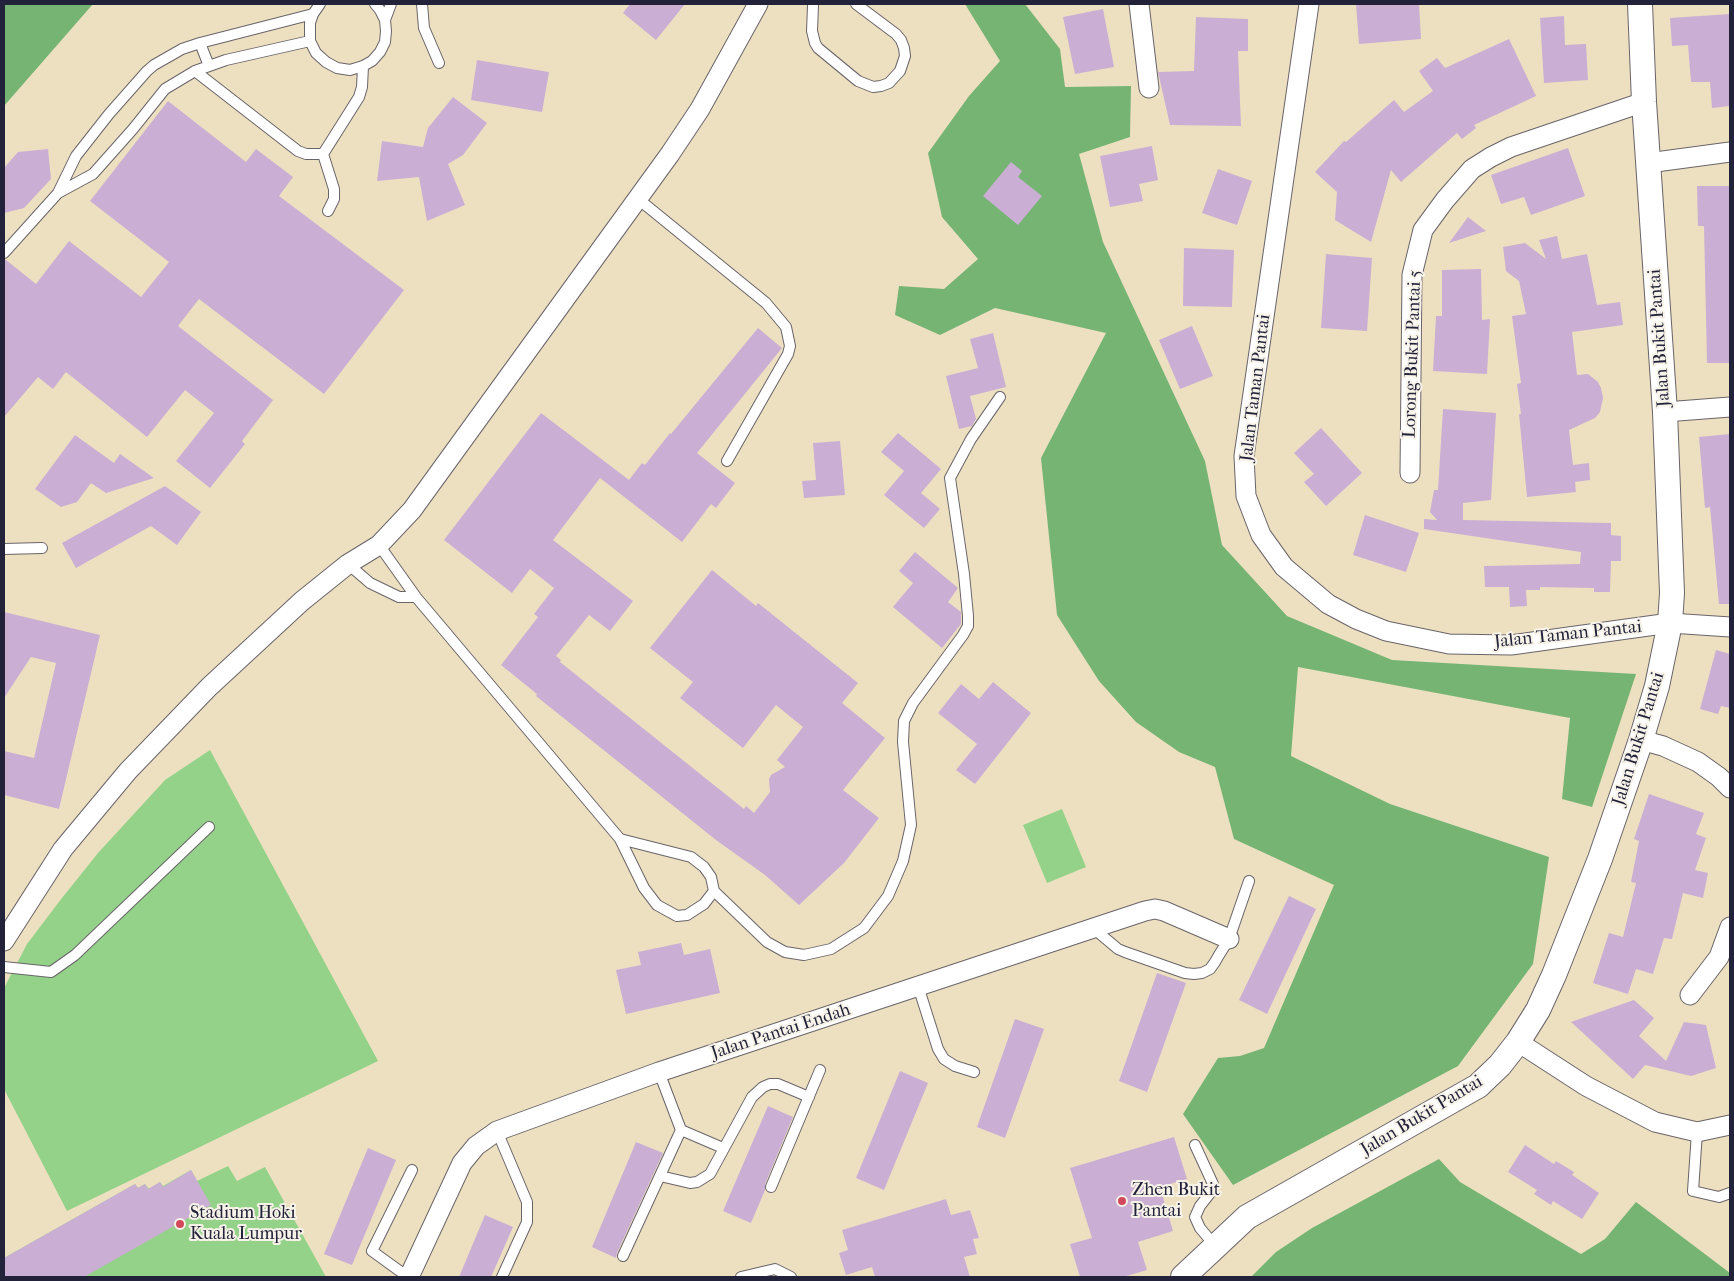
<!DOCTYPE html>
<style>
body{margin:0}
#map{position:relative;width:1734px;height:1281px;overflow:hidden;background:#ede0c0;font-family:"IM FELL French Canon",serif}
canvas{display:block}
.frame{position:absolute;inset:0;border:5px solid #22223b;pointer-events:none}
</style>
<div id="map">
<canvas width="1734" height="1281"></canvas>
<div class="frame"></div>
</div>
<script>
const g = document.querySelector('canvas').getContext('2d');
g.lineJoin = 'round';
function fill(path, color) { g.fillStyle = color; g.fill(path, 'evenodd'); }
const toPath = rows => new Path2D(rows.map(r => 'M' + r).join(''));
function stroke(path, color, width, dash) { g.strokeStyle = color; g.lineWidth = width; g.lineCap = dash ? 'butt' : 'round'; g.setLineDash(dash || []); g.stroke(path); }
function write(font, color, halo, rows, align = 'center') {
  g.font = font + ' "IM FELL French Canon",serif'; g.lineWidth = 4; g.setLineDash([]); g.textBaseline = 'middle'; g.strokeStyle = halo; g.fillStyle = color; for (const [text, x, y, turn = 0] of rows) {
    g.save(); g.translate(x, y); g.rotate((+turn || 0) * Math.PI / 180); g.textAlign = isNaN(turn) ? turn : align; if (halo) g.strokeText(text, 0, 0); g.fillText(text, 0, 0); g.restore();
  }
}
fill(toPath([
 [210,750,378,1061,67,1211,4,1089,4,988,27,944,62,898,98,853,165,780],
 [1062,809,1086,867,1047,883,1023,825],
 [228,1166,237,1181,265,1167,326,1277,4,1277,4,1258,135,1184,138,1188,145,1184,149,1189,160,1182,163,1186,191,1170,197,1181]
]), '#93d288');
fill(toPath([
 [4,4,93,4,4,106],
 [965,4,1025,4,1060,49,1065,87,1131,86,1130,137,1079,154,1103,242,1205,461,1222,545,1287,616,1392,660,1636,674,1592,807,1562,799,1570,718,1298,667,1291,756,1390,804,1549,857,1533,964,1458,1066,1233,1185,1183,1114,1218,1058,1240,1056,1264,1048,1334,885,1234,839,1215,767,1179,752,1136,722,1099,681,1057,615,1041,458,1106,333,995,308,940,335,895,315,899,286,944,289,978,259,942,217,928,153,969,96,1000,61],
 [1439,1159,1460,1182,1581,1254,1605,1239,1636,1202,1730,1273,1730,1277,1251,1277,1276,1252,1312,1228]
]), '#76b474');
fill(toPath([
 [630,4,685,4,656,40,623,13],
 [1356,4,1419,4,1421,39,1359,44],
 [1103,9,1114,67,1075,74,1063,17],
 [1730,14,1730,106,1712,108,1710,82,1691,82,1688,45,1672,46,1670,18],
 [1564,16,1565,45,1586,44,1588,80,1544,83,1540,18],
 [1196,17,1248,19,1248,51,1238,51,1241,126,1170,125,1158,72,1194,71],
 [1509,39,1536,96,1474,125,1476,128,1462,139,1457,133,1401,182,1391,170,1371,242,1335,220,1337,192,1315,172,1344,141,1346,142,1394,100,1404,112,1433,91,1419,71,1437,58,1445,68],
 [477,60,549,72,542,112,471,100],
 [453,97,487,123,463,155,448,164,465,205,427,221,419,177,377,181,382,141,423,147,428,128],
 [168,101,246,162,256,149,293,177,279,196,404,290,324,394,199,299,178,326,273,400,242,441,245,444,210,488,176,461,214,413,185,390,147,437,66,372,53,389,38,377,4,417,4,260,6,260,36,284,69,241,141,297,169,262,90,201],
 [1152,146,1158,180,1139,184,1143,201,1110,207,1100,156],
 [1568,148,1585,196,1531,215,1524,197,1501,204,1491,175],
 [48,149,51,179,24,208,4,213,4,168,18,152],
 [1011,162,1022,171,1018,177,1042,196,1018,225,983,196],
 [1218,169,1252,181,1237,225,1202,213],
 [1697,186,1730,186,1730,363,1707,363,1704,226,1698,226],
 [1468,217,1486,231,1449,243],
 [1557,236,1562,259,1587,254,1597,305,1620,302,1623,325,1572,332,1577,375,1588,374,1598,382,1601,388,1603,398,1600,412,1595,418,1569,430,1573,465,1589,463,1590,480,1575,482,1576,492,1527,497,1519,414,1521,414,1517,384,1521,383,1512,316,1526,314,1519,281,1506,271,1503,247,1525,243,1546,259,1539,240],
 [1184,248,1234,250,1232,307,1183,306],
 [1326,254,1372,258,1367,331,1321,328],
 [1481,269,1482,320,1490,319,1487,374,1433,371,1436,316,1442,316,1442,270],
 [1192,326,1213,376,1180,389,1159,340],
 [758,328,782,348,697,453,735,483,716,508,711,504,682,542,600,478,553,540,633,601,610,631,589,615,556,656,561,660,560,662,744,809,746,806,754,813,770,792,769,779,771,775,785,767,777,760,803,727,776,705,743,748,680,698,693,682,650,648,712,570,756,606,758,603,858,683,842,703,885,738,843,790,879,818,844,863,799,905,765,875,716,840,536,696,537,694,501,665,538,617,534,614,554,588,530,569,512,593,444,540,541,413,629,480,642,463,645,465,670,433,671,434],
 [993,333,1006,387,970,396,976,419,972,426,959,429,946,376,978,368,970,339],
 [1443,409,1496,413,1491,500,1463,503,1463,520,1611,523,1611,535,1621,536,1621,561,1611,561,1610,592,1594,592,1594,588,1540,587,1540,590,1526,590,1527,606,1510,607,1509,587,1485,587,1484,566,1580,564,1581,552,1424,529,1424,519,1437,520,1430,512,1434,490,1438,490],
 [1321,428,1362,473,1326,506,1304,482,1314,474,1294,453],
 [898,433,941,469,921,493,940,509,924,528,884,495,904,471,881,452],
 [1730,434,1730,604,1719,604,1710,507,1705,508,1699,437],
 [75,435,114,463,120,454,154,478,106,493,91,483,77,502,61,507,35,489],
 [840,441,845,495,804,498,802,481,816,480,813,443],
 [165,486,201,512,177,545,151,526,76,568,62,543],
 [1365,515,1419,533,1406,572,1353,555],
 [915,552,958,588,948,602,961,612,961,624,942,648,893,607,913,583,899,571],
 [4,612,100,635,59,809,4,795,4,751,34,758,56,663,31,657,4,698],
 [1716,650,1730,654,1730,708,1721,706,1718,714,1700,709],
 [993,682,1031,713,975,784,956,770,977,744,938,713,961,684,979,699],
 [1649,794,1704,813,1696,834,1706,838,1695,870,1708,873,1703,898,1683,893,1672,939,1664,938,1653,974,1636,969,1628,994,1593,983,1609,933,1623,937,1636,883,1631,882,1639,841,1634,839],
 [1289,896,1316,909,1267,1014,1239,1000],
 [681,943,684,955,710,949,720,993,626,1014,616,970,641,965,638,952],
 [1157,973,1186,983,1147,1092,1119,1081],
 [1634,1000,1654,1018,1639,1036,1666,1061,1684,1022,1706,1025,1716,1068,1691,1076,1645,1065,1633,1079,1571,1022],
 [1015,1019,1044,1029,1005,1138,977,1127],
 [900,1071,928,1083,884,1190,856,1178],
 [768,1106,793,1117,765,1184,765,1190,751,1223,723,1211],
 [1174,1137,1187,1179,1160,1187,1173,1231,1138,1242,1147,1270,1123,1277,1080,1277,1070,1244,1092,1238,1070,1168],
 [636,1142,663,1153,617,1253,616,1258,592,1247],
 [1525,1145,1554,1164,1556,1161,1574,1172,1572,1175,1599,1193,1582,1219,1553,1201,1551,1205,1534,1194,1537,1190,1508,1172],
 [368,1148,396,1160,352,1265,324,1254],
 [191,1170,211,1205,84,1277,4,1277,4,1258,135,1184,138,1188,145,1184,148,1189,160,1182,163,1187],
 [946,1199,951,1215,970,1210,979,1238,973,1239,977,1254,964,1257,970,1277,875,1277,872,1267,846,1275,839,1253,848,1250,842,1230],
 [485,1215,513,1227,491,1277,459,1277]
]), '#cbaed4');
const service = toPath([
 [320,4,313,14,310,23,310,41,316,53,326,62,337,68,350,70,363,66,372,61,380,52,385,42,386,31,385,20,380,10,375,4],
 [422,4,424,28,439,63],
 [813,6,812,31,815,43,818,48,858,81,873,87,881,86,889,83,900,71,905,56,904,48,901,40,896,34,856,4],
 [385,20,391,4],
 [310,41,226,60,195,71,165,89,133,129,93,174,58,193,76,156,109,114,147,71,154,65,182,49,200,43,313,14],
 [200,43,209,66],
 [195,71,298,151,306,154,323,154,359,97,362,87,363,66],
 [323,154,334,189,334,199,328,211],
 [637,198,766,303,786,327,790,346,788,354,727,461],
 [4,253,58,193],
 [379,545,416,597,620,839,644,888,657,905,677,916,687,915,704,904,714,891],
 [4,549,42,548],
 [348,564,370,583,399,597,416,597],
 [620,839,691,857,704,867,711,877,714,891,767,942,785,952,804,955,831,949,864,928,888,896,903,861,911,825,903,742,904,721,913,703,963,635,968,626,968,616,964,574,950,478,971,439,1000,397],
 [1093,928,1118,949,1125,952,1185,973,1194,974,1202,973,1210,969,1215,962,1219,955,1229,939,1249,881],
 [4,967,51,972,75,955,209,827],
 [918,986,938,1049,944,1059,955,1066,974,1072],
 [681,1130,723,1148],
 [497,1131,527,1202,527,1222,502,1277],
 [1697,1132,1693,1191,1719,1197,1730,1193],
 [1195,1145,1213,1184,1211,1192,1200,1206,1195,1217,1200,1228,1216,1247],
 [660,1176,690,1183,697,1182,710,1174,752,1097,763,1087,770,1084,778,1084,809,1097],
 [771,1187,820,1070],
 [623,1256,681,1130,659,1072],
 [408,1277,372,1251,412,1170],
 [741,1277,775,1269,791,1277]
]);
const minor = toPath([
 [1139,4,1149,88],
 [1309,4,1244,456,1246,496,1261,535,1284,567,1328,604,1356,619,1386,631,1449,644,1511,645,1670,623,1730,627],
 [1648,163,1730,152],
 [1665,412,1730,407],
 [1410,473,1412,275,1423,230,1445,200,1472,169,1491,157,1511,147,1644,102],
 [1641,740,1663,746,1698,762,1719,777,1730,788],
 [4,941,63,849,128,771,209,687,302,601,348,564,379,545,412,510,670,154,700,109,758,4],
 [1690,995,1719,957,1730,927],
 [1518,1042,1586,1086,1655,1122,1697,1132,1730,1125],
 [409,1277,462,1163,476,1146,497,1131,659,1072,1145,911,1155,909,1164,911,1229,939]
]);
const tertiary = toPath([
 [1183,1277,1247,1217,1478,1086,1500,1065,1518,1042,1538,1010,1554,975,1600,859,1641,740,1657,686,1670,623,1672,593,1665,412,1644,102,1640,4]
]);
stroke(service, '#69646a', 12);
stroke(minor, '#69646a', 21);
stroke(tertiary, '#69646a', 26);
stroke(service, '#fff', 10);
stroke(minor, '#fff', 19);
stroke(tertiary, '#fff', 24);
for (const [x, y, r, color] of [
 [1122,1201,5,"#d1495b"],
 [180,1224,5,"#d1495b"]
]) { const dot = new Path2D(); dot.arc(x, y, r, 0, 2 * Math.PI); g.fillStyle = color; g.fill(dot); stroke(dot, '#f7f3e8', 2); }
write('18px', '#22223b', '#f7f3e8', [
 ["Jalan Bukit Pantai",1660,338,-94],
 ["Lorong Bukit Pantai 5",1413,354,-88],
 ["Jalan Taman Pantai",1256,388,-83],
 ["Jalan Taman Pantai",1568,635,-6],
 ["Jalan Bukit Pantai",1639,739,-73],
 ["Jalan Pantai Endah",781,1032,-18],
 ["Jalan Bukit Pantai",1422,1116,-31]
]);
write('18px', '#22223b', '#f7f3e8', [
 ["Zhen Bukit",1132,1191],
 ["Pantai",1132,1212],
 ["Stadium Hoki",190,1214],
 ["Kuala Lumpur",190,1235]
], 'left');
</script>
